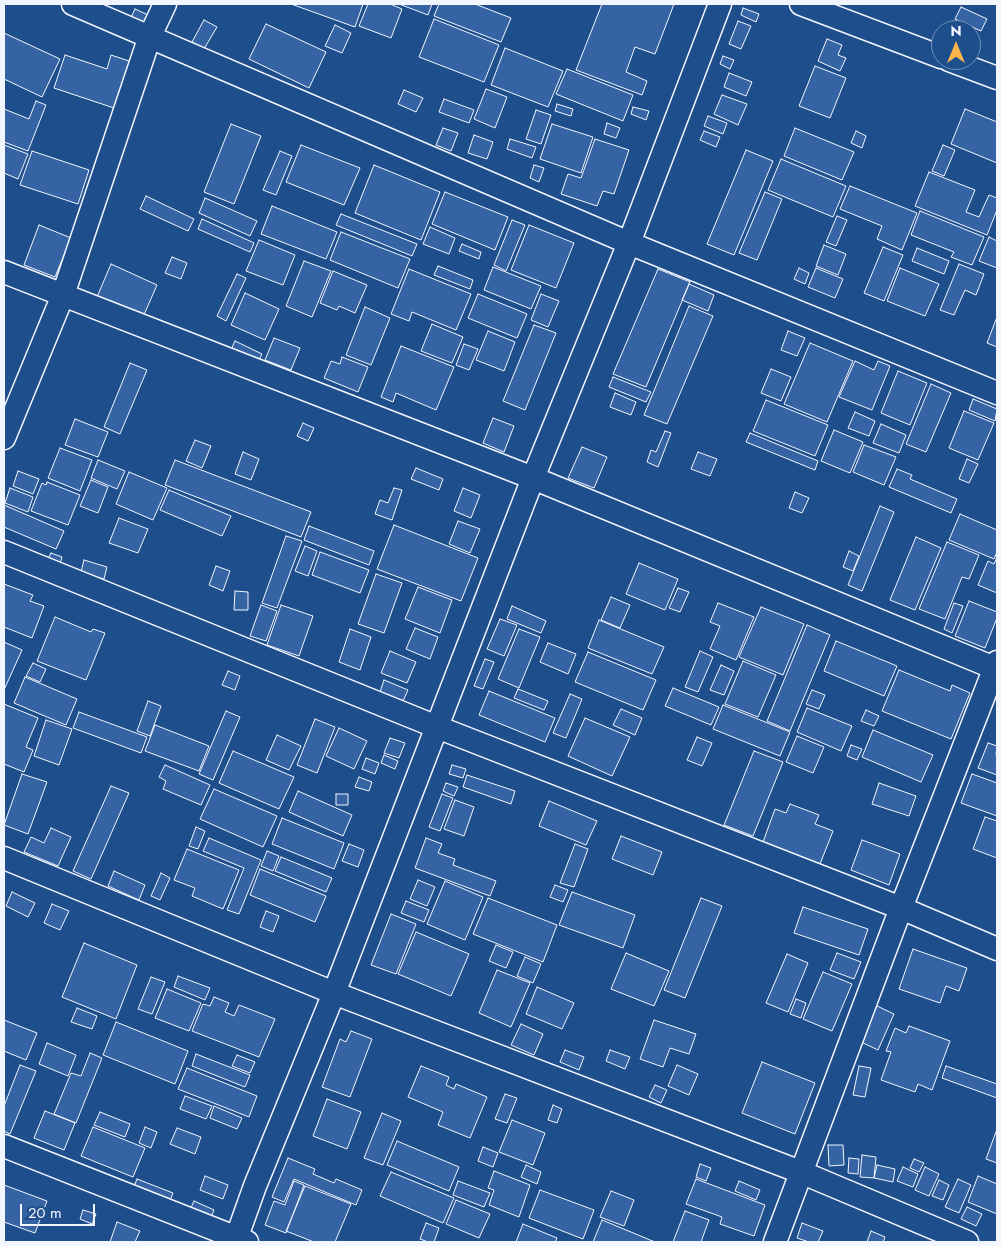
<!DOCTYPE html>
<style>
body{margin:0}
#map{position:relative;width:1001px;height:1246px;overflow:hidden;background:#1f4e8c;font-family:Jost,sans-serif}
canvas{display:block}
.frame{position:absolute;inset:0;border:5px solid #f2f6ff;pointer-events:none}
.north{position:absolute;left:931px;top:20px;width:50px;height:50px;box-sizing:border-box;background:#1f4e8c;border:1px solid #7391ba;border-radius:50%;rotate:0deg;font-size:14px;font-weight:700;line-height:20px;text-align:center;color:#f2f6ff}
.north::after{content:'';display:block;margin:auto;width:18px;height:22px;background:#ffb74d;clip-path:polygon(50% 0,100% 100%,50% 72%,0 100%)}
.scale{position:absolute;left:20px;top:1204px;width:75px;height:22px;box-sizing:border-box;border:2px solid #f2f6ff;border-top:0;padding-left:6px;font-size:15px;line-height:18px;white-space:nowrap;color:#f2f6ff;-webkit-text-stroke:4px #1f4e8c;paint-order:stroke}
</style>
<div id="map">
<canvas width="1001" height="1246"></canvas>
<div class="frame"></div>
<div class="north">N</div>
<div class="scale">20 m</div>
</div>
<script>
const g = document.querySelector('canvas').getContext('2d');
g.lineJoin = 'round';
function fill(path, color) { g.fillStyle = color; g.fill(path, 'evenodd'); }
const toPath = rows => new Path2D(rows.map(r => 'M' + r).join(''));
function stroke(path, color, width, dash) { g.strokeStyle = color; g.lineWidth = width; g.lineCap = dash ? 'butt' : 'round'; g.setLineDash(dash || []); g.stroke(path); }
const building = toPath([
 [291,4,363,4,355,27,291,4],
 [368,4,390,4,402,9,391,38,359,26,368,4],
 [399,4,432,4,428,15,399,4],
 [439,4,475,4,511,18,501,42,434,16,439,4],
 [602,4,674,4,655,54,635,47,626,72,647,81,642,95,576,70,602,4],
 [961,7,987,19,981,31,955,19,961,7],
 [743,8,759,14,756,22,741,15,743,8],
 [135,9,148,15,141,30,128,24,135,9],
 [434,19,499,45,484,82,419,57,434,19],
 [204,20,217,27,204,49,192,42,204,20],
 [738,21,751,26,741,49,729,44,738,21],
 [266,24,326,52,309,88,249,59,266,24],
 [335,25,351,33,342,53,325,46,335,25],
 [4,33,60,59,42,97,4,79,4,33],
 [827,39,842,45,838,55,846,58,840,71,818,61,827,39],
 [505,48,563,71,548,107,491,85,505,48],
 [65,55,107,69,111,55,138,64,123,111,54,88,65,55],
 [723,56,734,60,730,69,720,64,723,56],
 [815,66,846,78,830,118,799,106,815,66],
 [567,69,633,95,623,121,556,94,567,69],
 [729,73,752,82,746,96,724,87,729,73],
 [486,89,507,97,495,128,474,119,486,89],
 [404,90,423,98,416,112,398,104,404,90],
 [722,95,747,104,738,125,714,114,722,95],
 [444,99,474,110,469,123,439,112,444,99],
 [36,101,46,105,28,151,4,142,4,109,29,119,36,101],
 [557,104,573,109,571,116,555,111,557,104],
 [633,107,649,111,646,120,631,114,633,107],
 [965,109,997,122,997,163,951,144,965,109],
 [536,110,551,115,541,144,526,139,536,110],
 [708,116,727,123,723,134,704,126,708,116],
 [607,123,620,128,616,138,604,134,607,123],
 [231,124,261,136,234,204,204,192,231,124],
 [552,124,593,137,581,173,540,159,552,124],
 [443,128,458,133,451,151,436,145,443,128],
 [795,128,854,152,842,180,784,156,795,128],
 [704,131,720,137,716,147,700,140,704,131],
 [856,131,866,136,862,148,851,143,856,131],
 [474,135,493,142,487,159,468,153,474,135],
 [510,139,536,147,532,158,507,149,510,139],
 [595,139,629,150,614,194,603,191,597,206,561,194,568,174,581,178,595,139],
 [4,145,28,154,18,179,4,173,4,145],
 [301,145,360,168,344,205,286,182,301,145],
 [943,145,955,150,944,176,932,171,943,145],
 [746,150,773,161,734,255,707,244,746,150],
 [32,151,89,170,78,204,20,185,32,151],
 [280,151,292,156,276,195,263,190,280,151],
 [781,159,846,186,833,217,768,190,781,159],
 [374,165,440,192,421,240,355,213,374,165],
 [534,165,544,168,539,182,530,178,534,165],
 [929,172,975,190,966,212,979,217,989,195,997,198,997,210,987,235,915,206,929,172],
 [850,186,917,213,902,250,877,239,882,226,840,209,850,186],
 [445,192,508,217,495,250,432,224,445,192],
 [765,192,782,199,757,260,739,253,765,192],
 [146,196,194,219,188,231,140,209,146,196],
 [205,198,257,221,250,236,199,213,205,198],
 [272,206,337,232,326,259,261,234,272,206],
 [920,211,984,237,972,265,951,257,954,252,911,235,920,211],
 [341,214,417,244,412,256,336,225,341,214],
 [837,216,847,220,836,246,826,242,837,216],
 [202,219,254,243,250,252,198,229,202,219],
 [512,220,525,225,506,271,494,265,512,220],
 [39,225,71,238,55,277,24,265,39,225],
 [529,225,574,243,556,288,511,270,529,225],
 [430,227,455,238,449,254,423,244,430,227],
 [341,232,410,259,398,288,330,260,341,232],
 [989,237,997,241,997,268,979,261,989,237],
 [259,240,295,255,283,285,246,271,259,240],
 [462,244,481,252,479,259,459,251,462,244],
 [824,245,846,254,838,275,816,266,824,245],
 [883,247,903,255,884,301,864,293,883,247],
 [917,248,949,261,944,274,912,261,917,248],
 [172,257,187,263,181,279,165,273,172,257],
 [304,261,331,271,312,317,286,306,304,261],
 [111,264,157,285,143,317,97,297,111,264],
 [959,264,984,274,976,295,965,290,954,315,940,310,959,264],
 [438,266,473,280,470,289,434,275,438,266],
 [493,267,541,286,531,309,484,290,493,267],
 [799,268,809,273,805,284,794,279,799,268],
 [816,268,843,279,835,298,808,287,816,268],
 [900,268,939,284,925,316,887,301,900,268],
 [409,269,471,294,456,330,412,312,409,321,391,314,409,269],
 [658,269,690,282,646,387,613,374,658,269],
 [333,271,367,285,355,313,339,306,337,310,320,303,333,271],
 [237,274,246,278,226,321,217,316,237,274],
 [689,284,714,295,708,311,682,300,689,284],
 [245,293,279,309,265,340,231,325,245,293],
 [478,294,527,314,517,338,468,318,478,294],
 [541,294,559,301,548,327,531,320,541,294],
 [689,306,713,316,667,424,644,415,689,306],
 [365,307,390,318,371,365,346,355,365,307],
 [997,317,997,347,987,343,997,317],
 [432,324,463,337,452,363,421,351,432,324],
 [534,325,556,333,525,410,503,401,534,325],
 [488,331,515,342,504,371,476,360,488,331],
 [788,331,805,338,797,356,781,350,788,331],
 [274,338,300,348,291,370,265,360,274,338],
 [235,341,262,354,257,364,230,352,235,341],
 [810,343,853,361,827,422,784,404,810,343],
 [464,344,478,349,469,370,456,365,464,344],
 [401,346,454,367,436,410,396,393,393,402,381,397,401,346],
 [342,357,368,367,358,392,324,378,331,361,340,364,342,357],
 [855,361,874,370,878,361,890,366,872,410,839,397,855,361],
 [130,363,147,370,120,434,104,427,130,363],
 [771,369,791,377,781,401,761,393,771,369],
 [898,371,927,383,910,425,881,413,898,371],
 [613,377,651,392,646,402,609,387,613,377],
 [931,384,951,393,926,452,906,444,931,384],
 [615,393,636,402,631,415,610,407,615,393],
 [973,399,997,409,995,421,969,410,973,399],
 [766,400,828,425,815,456,753,431,766,400],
 [964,411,994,423,978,460,949,448,964,411],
 [855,412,875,421,869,436,848,428,855,412],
 [493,418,514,426,504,452,483,443,493,418],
 [75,419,108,432,98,457,65,445,75,419],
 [303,423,314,428,308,441,297,436,303,423],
 [881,424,906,435,899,453,873,443,881,424],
 [834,430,863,442,850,473,821,461,834,430],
 [665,431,671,433,658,467,647,462,651,450,656,452,665,431],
 [750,433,818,461,815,470,746,442,750,433],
 [195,440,211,446,202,468,186,461,195,440],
 [864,445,896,457,884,485,853,472,864,445],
 [582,447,607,457,594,488,568,478,582,447],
 [60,448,92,460,80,491,48,478,60,448],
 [243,452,259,459,251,480,235,474,243,452],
 [698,452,717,459,710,476,691,469,698,452],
 [967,459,978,464,969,483,959,479,967,459],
 [98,460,125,471,117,489,91,478,98,460],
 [175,460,311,512,301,537,165,485,175,460],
 [416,468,443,479,439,490,411,479,416,468],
 [897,469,912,475,910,479,957,499,951,513,889,487,897,469],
 [18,471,39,479,33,494,13,486,18,471],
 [129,472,167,488,153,520,116,504,129,472],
 [91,480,108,487,98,513,80,506,91,480],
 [47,482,80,495,68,525,31,511,42,483,46,485,47,482],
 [10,488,33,497,28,512,5,503,10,488],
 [394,488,402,490,392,520,375,514,380,500,388,503,394,488],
 [463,488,480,495,471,518,454,511,463,488],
 [169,490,231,516,222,536,160,510,169,490],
 [795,492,809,498,802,513,789,508,795,492],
 [4,505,64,531,56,549,4,527,4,505],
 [880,506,894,512,862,591,848,585,880,506],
 [960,514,997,530,997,552,994,559,949,540,960,514],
 [119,518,148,529,138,553,109,543,119,518],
 [458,521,480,529,470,553,449,544,458,521],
 [394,525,478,558,461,601,377,569,394,525],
 [309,526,374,551,369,565,304,540,309,526],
 [286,536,302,541,277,608,262,603,286,536],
 [916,537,941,548,915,610,890,600,916,537],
 [947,542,979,555,969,579,962,577,945,619,919,609,947,542],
 [305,546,317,551,308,576,295,571,305,546],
 [849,551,859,556,853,571,843,567,849,551],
 [320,552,369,570,360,593,312,575,320,552],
 [51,553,62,557,60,564,48,559,51,553],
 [997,557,997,593,978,585,988,561,994,564,997,557],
 [84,560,107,567,104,579,81,572,84,560],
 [639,563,678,579,665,610,626,594,639,563],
 [216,566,230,571,223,591,209,585,216,566],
 [376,574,402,583,384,633,358,624,376,574],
 [4,584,33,595,30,601,44,606,32,638,4,627,4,584],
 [418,587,452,600,440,633,405,619,418,587],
 [678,588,689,592,680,612,669,608,678,588],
 [235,591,248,592,248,610,234,610,235,591],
 [611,597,630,605,620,628,601,620,611,597],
 [969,601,997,612,997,618,985,648,955,636,969,601],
 [718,603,754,617,736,660,710,649,720,626,710,622,718,603],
 [954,603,963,606,952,633,944,629,954,603],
 [261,605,277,611,266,641,250,636,261,605],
 [281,605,313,616,299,656,267,645,281,605],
 [512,606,546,621,541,633,507,619,512,606],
 [761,607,804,624,783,675,739,657,761,607],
 [55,617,91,632,93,629,105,633,86,680,37,661,55,617],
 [500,619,517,625,504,656,487,649,500,619],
 [599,620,664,647,652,674,588,648,599,620],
 [807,625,830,635,790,731,767,721,807,625],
 [415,628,438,637,430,659,406,649,415,628],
 [350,629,371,637,360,670,339,662,350,629],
 [519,629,540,637,519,688,498,679,519,629],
 [836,641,897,666,884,696,824,671,836,641],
 [4,642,22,650,4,690,4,642],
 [548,643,576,654,568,674,540,662,548,643],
 [390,651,416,662,407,683,381,673,390,651],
 [700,651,713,657,698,692,685,687,700,651],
 [588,652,656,680,643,710,575,682,588,652],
 [485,659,494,662,483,689,474,686,485,659],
 [743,661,776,675,758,717,725,704,743,661],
 [33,663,46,669,40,682,26,676,33,663],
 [721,665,734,671,724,695,710,690,721,665],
 [899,670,950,691,952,685,970,693,951,739,882,711,899,670],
 [228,671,240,676,235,690,222,685,228,671],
 [25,677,77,699,66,725,14,703,25,677],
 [384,680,408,690,403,701,380,692,384,680],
 [673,688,719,707,711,725,665,706,673,688],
 [518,689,548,701,544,710,514,698,518,689],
 [812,690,825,695,819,709,806,704,812,690],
 [489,691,555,718,545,742,479,715,489,691],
 [570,694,582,699,566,738,553,733,570,694],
 [148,701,161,706,150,736,137,731,148,701],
 [4,704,38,718,26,747,33,750,24,772,4,764,4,704],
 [723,705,790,732,780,756,713,729,723,705],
 [807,708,852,726,841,751,797,732,807,708],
 [621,709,642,718,635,735,613,725,621,709],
 [866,710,879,716,874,726,861,721,866,710],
 [226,711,240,717,213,780,199,774,226,711],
 [79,712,147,737,141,753,73,728,79,712],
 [585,718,630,737,612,776,568,756,585,718],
 [315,719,335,727,317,773,297,765,315,719],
 [46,720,72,729,59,765,34,756,46,720],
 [155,725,209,746,199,771,145,751,155,725],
 [339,728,367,741,354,769,326,756,339,728],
 [873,730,933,755,921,782,862,757,873,730],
 [277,735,301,746,289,770,266,760,277,735],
 [797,736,824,747,813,773,786,762,797,736],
 [697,737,712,743,702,766,687,760,697,737],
 [390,738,405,743,399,758,384,753,390,738],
 [988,743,997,746,996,755,997,756,997,775,978,768,988,743],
 [851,745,862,749,857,760,847,756,851,745],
 [233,751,294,777,279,809,219,783,233,751],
 [754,751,783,762,753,836,724,825,754,751],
 [384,755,398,761,395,769,381,763,384,755],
 [366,758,379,763,375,774,362,769,366,758],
 [165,765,210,785,201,805,163,789,166,781,159,777,165,765],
 [452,765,466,769,463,778,449,774,452,765],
 [22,774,47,782,28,834,4,825,22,774],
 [972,774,997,783,997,816,961,803,972,774],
 [467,775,515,791,511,804,463,787,467,775],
 [359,777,372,782,369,791,355,787,359,777],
 [446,783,458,787,454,796,443,791,446,783],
 [879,783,916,796,909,816,872,804,879,783],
 [111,786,129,793,91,879,73,871,111,786],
 [214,789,277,816,263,847,200,819,214,789],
 [298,791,352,815,343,836,289,812,298,791],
 [336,794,348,794,348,805,336,805,336,794],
 [442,794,453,798,440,831,429,827,442,794],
 [455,800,474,807,464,836,444,829,455,800],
 [549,801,597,821,586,845,539,826,549,801],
 [790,804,819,815,815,824,833,831,820,864,763,842,775,809,786,813,790,804],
 [985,817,997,821,997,858,973,849,985,817],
 [282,818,344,843,334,869,272,844,282,818],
 [196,827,205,831,198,849,189,846,196,827],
 [51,828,71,837,58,866,24,852,31,837,44,843,51,828],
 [621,836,662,852,653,875,612,859,621,836],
 [209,838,261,860,239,914,227,910,244,868,203,851,209,838],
 [426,838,442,844,438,853,455,859,453,865,496,881,490,896,415,868,426,838],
 [862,840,900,854,889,885,851,870,862,840],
 [349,844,364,850,358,867,342,861,349,844],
 [575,844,588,849,574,887,560,883,575,844],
 [187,849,239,870,223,909,192,896,195,888,174,880,187,849],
 [267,851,279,856,273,871,261,866,267,851],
 [281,857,332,878,326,892,275,871,281,857],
 [260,869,326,896,315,922,250,895,260,869],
 [114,871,145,885,139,900,108,886,114,871],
 [161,873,170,878,160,900,151,896,161,873],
 [418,880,435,887,427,906,410,899,418,880],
 [445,881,483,897,465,940,427,924,445,881],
 [555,885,568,890,563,902,550,897,555,885],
 [12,892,35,903,28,917,6,906,12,892],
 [572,892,635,915,623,948,559,925,572,892],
 [488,898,557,925,543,962,473,934,488,898],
 [701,898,722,906,685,998,664,990,701,898],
 [406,901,429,910,424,922,401,913,406,901],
 [52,904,69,911,60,930,44,923,52,904],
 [803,907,868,929,859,955,794,933,803,907],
 [266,911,279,916,273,932,260,927,266,911],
 [391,914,416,924,396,974,371,965,391,914],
 [416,932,469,954,451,996,398,974,416,932],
 [84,943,137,965,116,1019,62,997,84,943],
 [496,945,513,952,506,968,489,961,496,945],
 [913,949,967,968,959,991,946,986,940,1003,899,989,913,949],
 [626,953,669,971,654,1006,611,989,626,953],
 [837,953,861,962,854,979,830,970,837,953],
 [787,954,808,963,788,1012,766,1003,787,954],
 [525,957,541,964,533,983,517,976,525,957],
 [497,970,530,983,511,1027,479,1013,497,970],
 [823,972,852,984,832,1031,803,1019,823,972],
 [178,976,210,988,205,1000,174,987,178,976],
 [151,977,165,982,152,1014,138,1009,151,977],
 [537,987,574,1003,562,1029,526,1014,537,987],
 [167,989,201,1003,189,1031,155,1018,167,989],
 [214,997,229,1003,225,1012,234,1016,239,1005,275,1019,259,1057,192,1031,203,1004,210,1006,214,997],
 [796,999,806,1003,801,1018,790,1014,796,999],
 [875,1005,894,1014,878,1050,859,1041,875,1005],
 [77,1008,97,1016,92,1029,71,1022,77,1008],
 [4,1020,37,1033,26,1060,4,1051,4,1020],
 [654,1020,696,1034,689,1054,670,1048,663,1067,640,1059,654,1020],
 [116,1022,188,1051,175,1084,103,1055,116,1022],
 [521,1024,543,1034,534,1055,511,1045,521,1024],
 [909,1026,950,1041,932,1090,918,1084,915,1092,881,1080,891,1052,886,1051,895,1028,906,1033,909,1026],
 [351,1031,372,1039,350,1097,322,1087,340,1039,346,1042,351,1031],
 [47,1043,76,1055,68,1076,39,1064,47,1043],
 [565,1050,584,1057,579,1070,560,1062,565,1050],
 [610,1050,630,1057,625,1069,606,1061,610,1050],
 [90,1053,102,1058,76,1123,54,1114,71,1073,81,1076,90,1053],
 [196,1054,250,1075,245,1087,192,1066,196,1054],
 [237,1055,255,1062,250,1073,232,1066,237,1055],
 [762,1062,815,1083,795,1134,742,1113,762,1062],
 [20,1065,36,1071,10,1134,4,1131,4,1106,20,1065],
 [677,1065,698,1074,689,1095,668,1086,677,1065],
 [421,1066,449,1077,446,1085,454,1089,456,1084,487,1097,470,1138,438,1125,443,1112,408,1097,421,1066],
 [859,1066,871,1068,865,1097,853,1095,859,1066],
 [946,1066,997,1084,997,1098,942,1078,946,1066],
 [187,1068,257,1096,249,1117,178,1089,187,1068],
 [655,1085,667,1090,661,1103,649,1097,655,1085],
 [505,1094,517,1098,507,1123,495,1119,505,1094],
 [185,1096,212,1106,206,1119,180,1109,185,1096],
 [327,1099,361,1112,347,1149,313,1136,327,1099],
 [553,1105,562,1109,557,1123,548,1120,553,1105],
 [214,1106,242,1118,237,1129,210,1118,214,1106],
 [45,1111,75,1123,64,1150,34,1138,45,1111],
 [100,1112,130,1124,125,1137,94,1125,100,1112],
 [382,1113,401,1121,383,1165,364,1158,382,1113],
 [512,1120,545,1133,533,1165,499,1152,512,1120],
 [93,1127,145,1148,133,1177,81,1156,93,1127],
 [145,1127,157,1132,151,1148,139,1143,145,1127],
 [177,1128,201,1137,195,1154,170,1144,177,1128],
 [997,1129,997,1163,986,1159,997,1129],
 [397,1141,459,1167,449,1191,387,1165,397,1141],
 [828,1145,843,1145,844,1165,829,1166,828,1145],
 [483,1147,498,1153,493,1167,478,1161,483,1147],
 [862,1155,876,1157,874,1178,860,1177,862,1155],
 [288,1158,315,1169,313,1174,334,1183,336,1179,362,1190,356,1205,294,1179,284,1202,272,1197,288,1158],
 [849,1158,859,1159,858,1174,848,1173,849,1158],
 [914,1159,924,1163,919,1172,910,1168,914,1159],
 [700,1164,711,1168,706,1181,696,1177,700,1164],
 [526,1165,541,1172,537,1184,521,1177,526,1165],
 [877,1165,895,1169,893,1182,874,1178,877,1165],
 [903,1167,918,1174,913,1187,897,1181,903,1167],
 [925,1167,939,1174,929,1196,915,1190,925,1167],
 [494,1171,530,1185,519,1217,489,1205,494,1190,488,1188,494,1171],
 [391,1172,454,1198,443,1223,380,1196,391,1172],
 [205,1176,228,1185,223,1199,200,1190,205,1176],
 [978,1176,997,1184,997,1214,968,1202,978,1176],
 [137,1179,173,1193,167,1208,131,1194,137,1179],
 [696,1179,765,1205,754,1236,720,1224,722,1217,686,1204,696,1179],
 [958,1179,971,1185,959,1213,945,1207,958,1179],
 [939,1180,949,1185,943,1200,932,1196,939,1180],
 [294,1181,304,1185,286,1233,265,1225,274,1201,285,1205,294,1181],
 [458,1181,490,1193,484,1207,453,1195,458,1181],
 [739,1181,760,1190,756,1200,735,1191,739,1181],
 [4,1185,47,1201,35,1233,4,1222,4,1185],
 [305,1186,351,1204,335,1242,314,1242,286,1231,305,1186],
 [540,1190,594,1210,583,1239,529,1218,540,1190],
 [611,1191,634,1200,624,1226,600,1217,611,1191],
 [456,1200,490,1214,479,1238,446,1224,456,1200],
 [194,1201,214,1210,210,1220,189,1212,194,1201],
 [967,1207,982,1214,976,1226,961,1219,967,1207],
 [83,1210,96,1214,92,1224,80,1219,83,1210],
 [685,1211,709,1220,701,1242,673,1242,685,1211],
 [602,1220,655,1242,593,1242,602,1220],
 [117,1222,140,1231,135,1242,110,1242,117,1222],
 [426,1223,439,1228,434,1242,428,1242,420,1239,426,1223],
 [802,1223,823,1231,818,1242,809,1242,797,1238,802,1223],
 [523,1224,557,1238,555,1242,516,1242,523,1224],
 [871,1231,885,1237,883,1242,867,1242,871,1231]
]);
fill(building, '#3563a3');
stroke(building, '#f2f6ff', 1);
const street = toPath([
 [73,4,629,243,997,393],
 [801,4,941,57],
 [949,60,997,78],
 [4,272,533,478,997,669],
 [4,438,63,295,150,36,165,4],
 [4,552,437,727,901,908,997,949],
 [4,858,334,993,803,1173,967,1242],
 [4,1146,247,1242],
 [235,1242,255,1186,334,993,533,478,629,243,720,4],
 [775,1242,901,908,997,662]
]);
stroke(street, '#f2f6ff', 25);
stroke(street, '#1f4e8c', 22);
</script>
